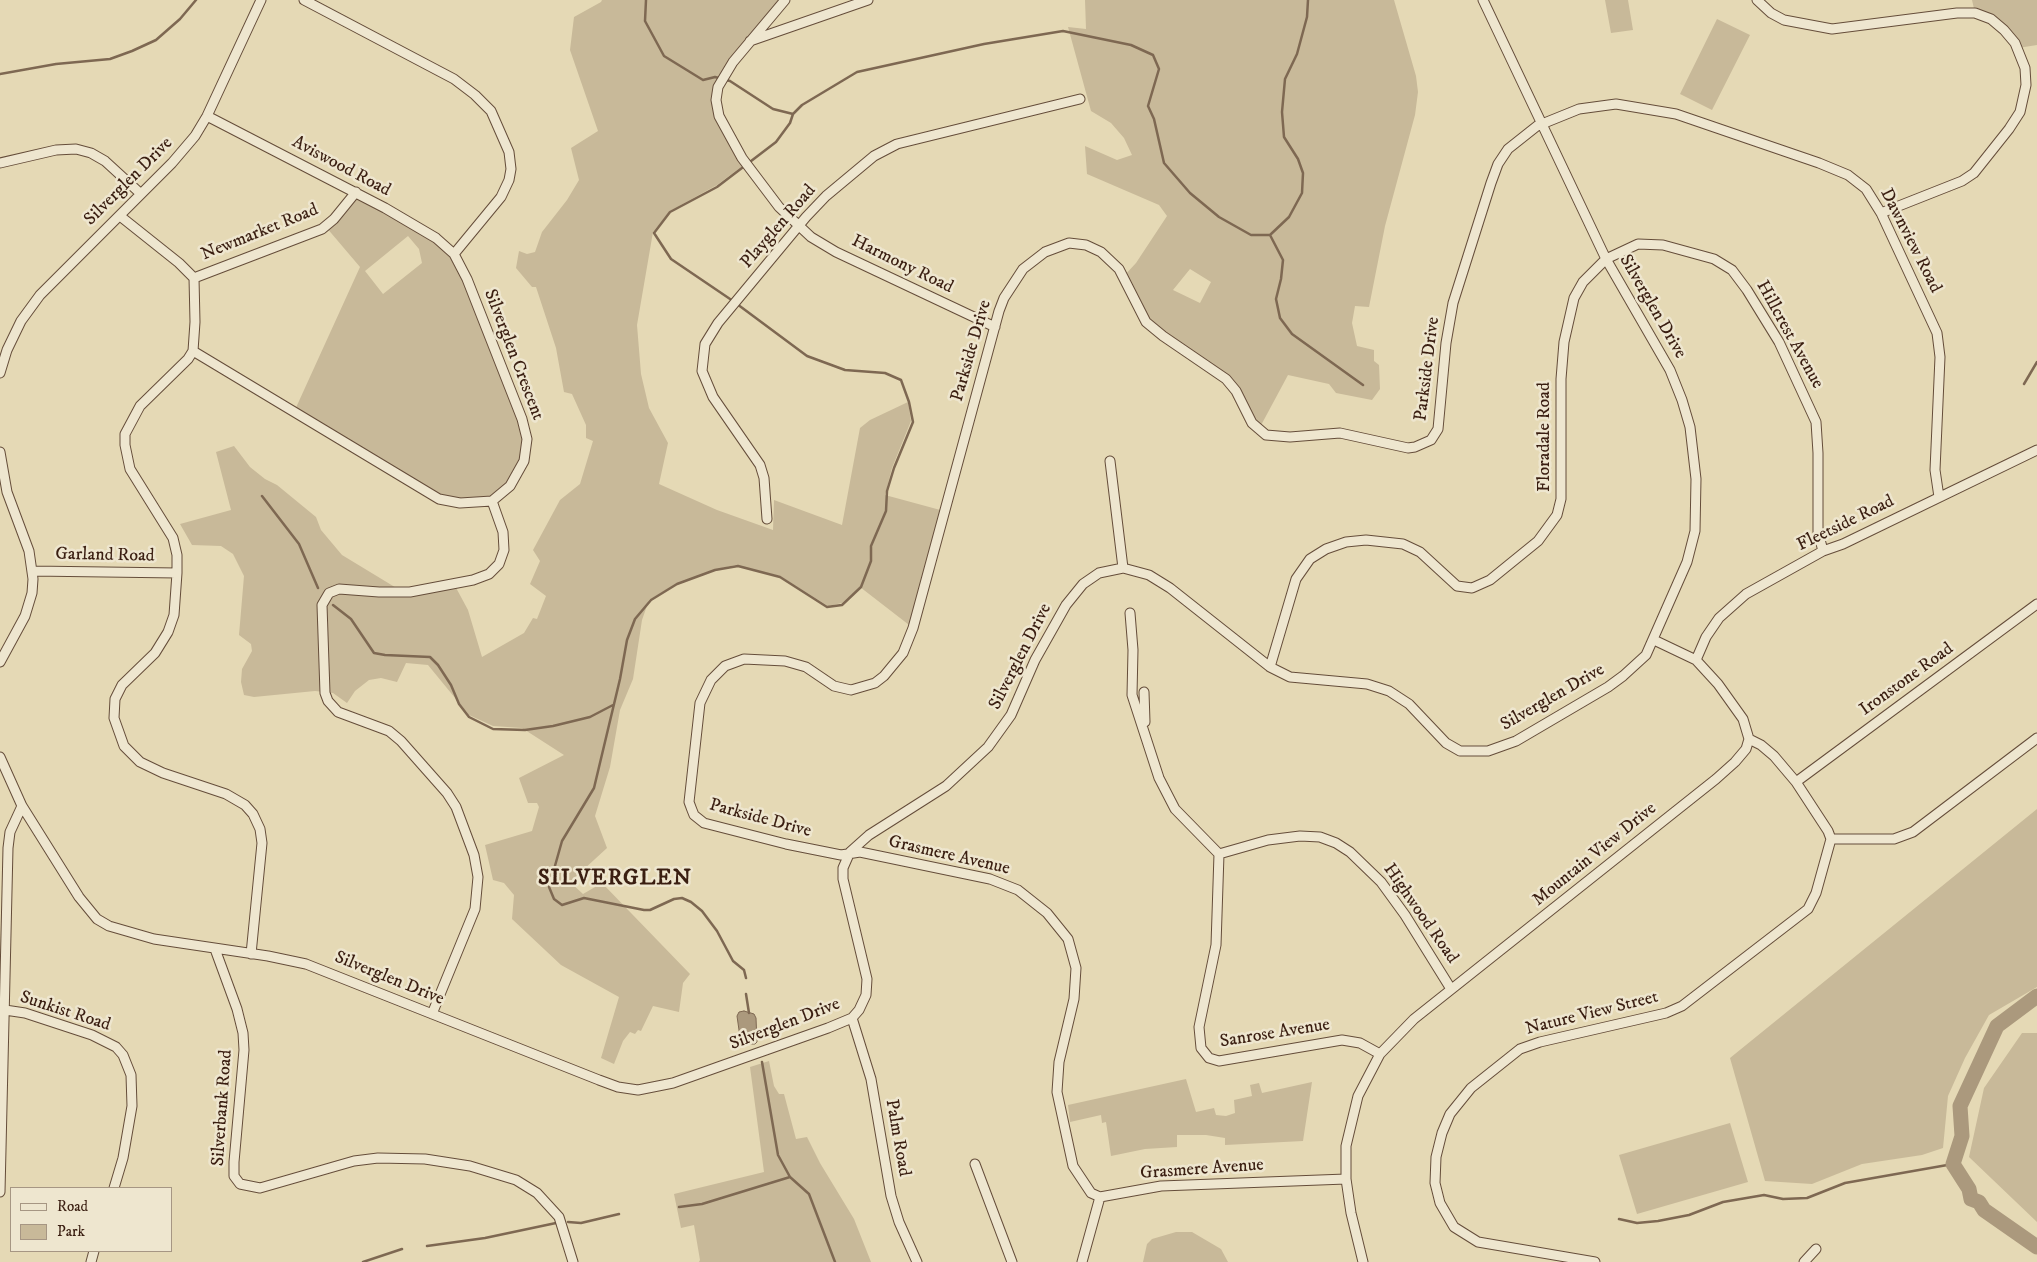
<!DOCTYPE html>
<style>
body{margin:0}
#map{position:relative;width:2037px;height:1262px;overflow:hidden;background:#e5d9b5;font-family:"IM FELL DW Pica",serif}
canvas{display:block}
.legend{position:absolute;left:10px;top:1187px;width:162px;height:65px;box-sizing:border-box;background:#eee6cf;border:1px solid #a69683;margin:0;padding:6px 9px;list-style:none;font-size:15px;color:#3a1e11}
.legend li{display:flex;align-items:center;gap:10px;height:25px}
.legend b{width:25px;border:1px solid #a69683}
</style>
<div id="map">
<canvas width="2037" height="1262"></canvas>
<ul class="legend">
<li><b style="height:6px;background:#eee6cf"></b>Road</li>
<li><b style="height:14px;background:#c8b999"></b>Park</li>
</ul>
</div>
<script>
const g = document.querySelector('canvas').getContext('2d');
g.lineJoin = 'round';
function fill(path, color) { g.fillStyle = color; g.fill(path, 'evenodd'); }
const toPath = rows => new Path2D(rows.map(r => 'M' + r).join(''));
function stroke(path, color, width, dash) { g.strokeStyle = color; g.lineWidth = width; g.lineCap = dash ? 'butt' : 'round'; g.setLineDash(dash || []); g.stroke(path); }
function write(font, color, halo, rows, align = 'center') {
  g.font = font + ' "IM FELL DW Pica",serif'; g.lineWidth = 5; g.setLineDash([]); g.textBaseline = 'middle'; g.strokeStyle = halo; g.fillStyle = color; for (const [text, x, y, turn = 0] of rows) {
    g.save(); g.translate(x, y); g.rotate((+turn || 0) * Math.PI / 180); g.textAlign = isNaN(turn) ? turn : align; if (halo) g.strokeText(text, 0, 0); g.fillText(text, 0, 0); g.restore();
  }
}
fill(toPath([
 [602,0,784,0,749,41,715,100,745,164,717,185,670,211,653,232,637,325,641,374,649,408,668,443,659,484,717,510,773,530,774,500,842,525,860,428,870,420,908,402,911,421,892,468,885,495,944,511,913,628,860,587,842,603,828,606,780,576,735,565,714,570,676,584,649,600,642,620,633,679,620,710,610,767,595,816,607,848,570,882,583,894,602,883,690,974,683,983,679,1012,653,1006,641,1031,638,1030,635,1034,630,1032,623,1041,614,1064,601,1058,619,997,561,965,512,919,514,895,504,883,493,880,485,845,532,831,539,807,537,803,528,803,519,778,564,755,522,728,493,726,469,715,428,665,406,663,397,682,381,678,369,680,355,691,347,703,333,693,315,691,254,697,244,695,241,682,242,669,252,651,251,644,239,635,244,576,233,554,221,546,192,545,180,524,231,510,216,452,234,446,250,467,265,479,277,485,316,517,321,530,342,555,403,592,454,584,468,610,482,657,524,633,533,618,537,619,546,596,530,584,540,561,533,550,560,500,580,484,593,441,586,438,586,425,572,394,564,392,556,348,536,287,532,287,516,268,519,251,527,254,535,252,542,232,567,200,579,180,571,148,598,131,570,50,574,17,601,2],
 [1085,0,1394,0,1416,76,1418,92,1415,115,1385,226,1369,307,1355,306,1352,323,1357,346,1374,350,1374,361,1379,365,1380,389,1372,400,1336,393,1329,384,1288,375,1259,429,1237,391,1150,326,1123,277,1136,263,1167,216,1159,205,1087,174,1085,146,1117,160,1132,155,1124,138,1111,123,1091,111,1068,27,1086,29],
 [1190,269,1211,282,1200,303,1173,290],
 [1605,0,1628,0,1633,30,1611,33],
 [1972,0,2037,0,2037,45,2018,48,2016,43,1975,13],
 [1717,19,1750,35,1712,110,1680,94],
 [356,192,450,249,522,419,526,456,500,496,450,502,294,412,360,267,326,227],
 [408,236,419,249,422,263,383,294,365,271],
 [2037,809,2037,987,1989,1015,1965,1058,1948,1096,1943,1148,1922,1155,1862,1164,1812,1184,1765,1181,1730,1058],
 [2022,1033,2037,1033,2037,1222,1969,1157,1984,1088],
 [769,1061,774,1086,779,1094,784,1094,796,1139,807,1137,820,1163,854,1219,871,1262,699,1262,700,1260,694,1225,681,1228,674,1194,764,1172,750,1067],
 [1186,1079,1196,1112,1214,1108,1216,1115,1226,1116,1235,1113,1234,1100,1252,1096,1250,1085,1259,1083,1262,1093,1312,1082,1303,1141,1225,1145,1225,1138,1206,1135,1177,1135,1177,1147,1145,1149,1111,1156,1106,1122,1102,1123,1101,1115,1070,1122,1068,1105],
 [1730,1123,1748,1182,1637,1214,1619,1155],
 [1176,1232,1192,1232,1221,1249,1228,1262,1143,1262,1147,1244,1152,1239]
]), '#c8b999');
const water = toPath([
 [744,1011,754,1014,756,1018,757,1042,755,1044,748,1044,740,1037,737,1016,739,1012,744,1011]
]);
fill(water, '#ab997d');
stroke(water, '#7e6852', 1);
stroke(toPath([
 [646,0,645,21,664,56,703,80,715,77,730,81,773,109,793,114],
 [0,74,56,64,110,59,132,51,156,40,180,19,196,0],
 [1270,235,1283,260,1281,279,1276,299,1280,318,1292,334,1363,385],
 [733,301,671,259,654,233,670,212,717,187,776,142,790,123,793,114,802,105,857,72,984,44,1063,31,1131,45,1153,55,1159,69,1148,106,1154,119,1164,163,1190,193,1219,217,1251,235,1270,235,1289,217,1302,193,1303,173,1298,159,1284,137,1282,112,1285,79,1297,54,1307,17,1308,0],
 [737,304,807,356,845,370,885,373,901,380,909,402,913,422,894,468,887,491,886,511,871,546,871,561,861,587,842,605,827,607,780,577,738,566,715,570,677,584,651,600,635,619,627,640,620,679,594,788,562,841,549,887,554,899,562,905,584,898,644,910,650,910,674,899,682,898,691,902,702,911,717,931,733,961,744,970,746,978],
 [2024,384,2037,362],
 [262,496,299,544,318,588],
 [333,605,351,619,374,653,385,655,430,657,438,665,451,685,459,704,469,717,493,729,525,730,553,726,590,717,613,705],
 [746,994,749,1013],
 [762,1062,778,1155,790,1177,809,1194,835,1262],
 [679,1207,702,1204,790,1177],
 [1619,1219,1637,1223,1658,1221,1689,1215,1723,1202,1764,1195,1783,1199,1807,1198,1845,1183,1953,1164],
 [568,1222,581,1223,619,1214],
 [427,1246,485,1238,556,1223],
 [363,1262,402,1249]
]), '#7e6852', 2.5);
stroke(toPath([
 [2037,996,1997,1026,1960,1106,1962,1136,1953,1164,1969,1189,1971,1199,1979,1202,1984,1210,2037,1247]
]), '#ab997d', 15);
const minor = toPath([
 [304,0,454,79,475,95,491,111,509,152,511,169,509,180,501,197,454,254],
 [785,0,733,62,718,87,716,100,719,116,742,158,779,207,811,237,836,252,995,327],
 [1757,0,1771,13,1784,20,1832,29,1957,13,1975,13,1991,19,2004,30,2015,43,2025,68,2026,85,2020,112,2009,129,1974,173,1962,181,1881,213],
 [750,41,868,0],
 [0,163,56,150,76,149,91,153,105,161,141,194],
 [120,216,179,263,194,278,195,322,193,351,188,359,140,406,125,434,125,445,130,469,173,538,177,555,177,573,174,615,168,632,155,653,122,685,115,699,114,718,124,746,140,762,163,773,226,794,245,805,253,814,260,829,262,843,251,954],
 [194,278,322,229,334,219,356,192],
 [193,351,439,499,460,503,492,501,510,486,524,461,527,439,522,419,467,279,454,254,436,238,385,208,207,116],
 [0,373,7,350,21,321,40,295,172,163,195,136,207,116,261,0],
 [0,452,7,492,29,551,33,579,32,593,25,616,0,662],
 [1110,461,1123,568],
 [767,519,764,478,760,465,713,397,702,371,705,344,718,323,806,217,826,196,874,156,897,144,1080,99],
 [33,571,177,573],
 [1130,613,1133,650,1132,695,1159,778,1175,809,1219,854,1216,945,1199,1027,1201,1048,1209,1058,1219,1061,1342,1040,1360,1043,1380,1054],
 [1696,660,1706,637,1719,618,1746,594,1823,551,1843,544,2037,450],
 [1270,667,1296,579,1310,559,1326,549,1346,542,1366,540,1403,544,1420,552,1457,586,1472,588,1490,580,1538,541,1557,515,1561,499,1561,379,1564,342,1574,298,1583,282,1606,259,1638,244,1663,245,1714,259,1732,270,1747,290,1779,342,1816,422,1818,453,1818,532,1823,551],
 [1144,692,1145,722],
 [0,757,22,806,79,897,97,919,109,926,154,939,268,956,306,964,599,1080,618,1087,638,1090,673,1083,828,1028,852,1018,859,1010,866,995,867,979,843,879,843,868,850,852,869,835,946,786,988,747,1011,715,1035,660,1066,605,1083,584,1099,573,1123,568,1149,575,1170,588,1270,667,1290,677,1367,684,1389,691,1409,704,1446,743,1460,751,1488,751,1516,741,1608,687,1623,676,1646,655,1687,562,1695,531,1696,479,1690,427,1682,400,1670,370,1606,259,1483,0],
 [1796,782,2037,604],
 [1831,839,1894,839,1913,832,2037,738],
 [1219,854,1268,840,1300,836,1320,837,1336,843,1350,852,1381,882,1405,915,1451,989],
 [215,949,237,1009,243,1033,244,1050,234,1162,234,1176,240,1184,260,1188,354,1161,378,1158,425,1159,470,1166,516,1180,537,1193,559,1217,573,1262],
 [5,1010,25,1013,92,1035,116,1047,123,1055,131,1075,132,1106,123,1158,114,1188],
 [432,1014,475,909,478,877,474,855,456,807,447,793,401,741,389,731,338,712,328,701,325,693,322,605,329,593,339,589,379,592,410,592,473,580,489,574,499,564,504,550,503,532,492,501],
 [852,1018,871,1079,891,1196,899,1222,917,1262],
 [975,1164,1012,1262],
 [1346,1179,1161,1186,1100,1197,1091,1193,1073,1166,1057,1092,1059,1062,1074,999,1076,968,1068,939,1047,913,1018,890,990,879,860,852,841,855,786,844,704,823,694,815,692,810,689,802,700,703,711,680,725,666,744,659,785,661,806,667,834,686,851,690,875,683,884,676,903,653,913,628,999,311,1004,298,1023,269,1045,252,1069,243,1086,245,1101,252,1119,269,1146,322,1163,336,1226,379,1236,391,1252,423,1266,435,1290,437,1340,433,1408,448,1415,447,1431,440,1438,429,1446,343,1453,303,1491,183,1498,164,1508,149,1537,126,1579,109,1616,104,1676,114,1819,163,1848,175,1866,189,1881,213,1937,333,1940,357,1935,470,1939,497],
 [0,1192,8,848,10,832,22,806],
 [91,1262,94,1251],
 [1082,1262,1100,1197],
 [1363,1262,1351,1213,1346,1179,1346,1146,1358,1096,1380,1054,1414,1019,1716,779,1735,762,1746,749,1749,739],
 [1595,1262,1478,1242,1454,1227,1440,1203,1435,1183,1436,1157,1442,1133,1450,1114,1471,1088,1520,1049,1540,1042,1666,1013,1682,1006,1808,909,1816,893,1831,839,1828,831,1796,782,1774,756,1761,745,1749,739,1743,719,1718,684,1696,660,1654,640],
 [1804,1262,1816,1249]
]);
stroke(minor, '#654d3a', 11);
stroke(minor, '#eee6cf', 9);
write('18px', '#3a1e11', '#eee6cf', [
 ["Aviswood Road",341,167,28],
 ["Silverglen Drive",129,182,-45],
 ["Playglen Road",779,227,-49],
 ["Newmarket Road",260,233,-22],
 ["Dawnview Road",1910,241,63],
 ["Harmony Road",902,265,26],
 ["Silverglen Drive",1652,307,60],
 ["Hillcrest Avenue",1789,335,61],
 ["Parkside Drive",972,351,-74],
 ["Silverglen Crescent",513,355,69],
 ["Parkside Drive",1428,369,-83],
 ["Floradale Road",1545,437,-90],
 ["Fleetside Road",1846,524,-26],
 ["Garland Road",105,556,1],
 ["Silverglen Drive",1021,657,-63],
 ["Ironstone Road",1907,680,-36],
 ["Silverglen Drive",1553,698,-30],
 ["Parkside Drive",760,819,15],
 ["Mountain View Drive",1595,855,-39],
 ["Grasmere Avenue",949,856,13],
 ["Highwood Road",1420,914,55],
 ["Silverglen Drive",389,979,22],
 ["Sunkist Road",65,1012,18],
 ["Nature View Street",1592,1014,-14],
 ["Silverglen Drive",785,1025,-21],
 ["Sanrose Avenue",1275,1034,-9],
 ["Silverbank Road",223,1108,-86],
 ["Palm Road",897,1138,80],
 ["Grasmere Avenue",1202,1170,-4]
]);
g.letterSpacing = '1px';
write('bold 22px', '#3a1e11', '#eee6cf', [
 ["SILVERGLEN",615,879]
]);
g.letterSpacing = '0px';
</script>
